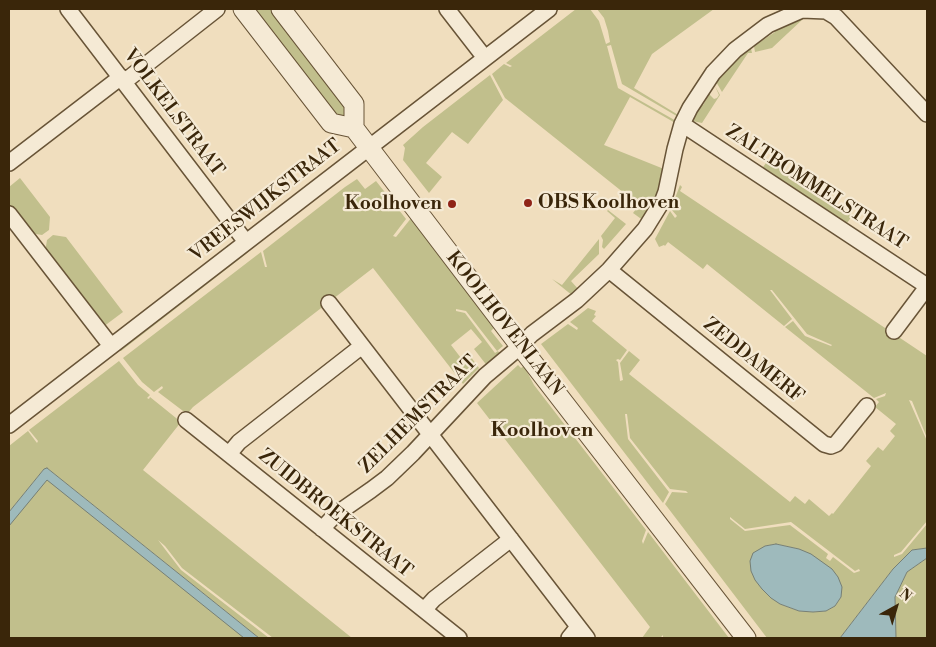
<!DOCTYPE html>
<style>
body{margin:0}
#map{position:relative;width:936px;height:647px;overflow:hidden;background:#f0debe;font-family:"Libre Bodoni",serif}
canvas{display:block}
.frame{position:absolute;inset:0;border:10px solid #3a260a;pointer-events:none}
.north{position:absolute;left:871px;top:582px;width:50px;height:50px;-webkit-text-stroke:4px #f5ead5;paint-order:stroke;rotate:39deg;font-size:14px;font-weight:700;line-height:20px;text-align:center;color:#3a260a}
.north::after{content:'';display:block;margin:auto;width:18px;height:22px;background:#3a260a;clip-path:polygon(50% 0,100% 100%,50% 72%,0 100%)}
</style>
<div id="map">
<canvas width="936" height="647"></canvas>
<div class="frame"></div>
<div class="north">N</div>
</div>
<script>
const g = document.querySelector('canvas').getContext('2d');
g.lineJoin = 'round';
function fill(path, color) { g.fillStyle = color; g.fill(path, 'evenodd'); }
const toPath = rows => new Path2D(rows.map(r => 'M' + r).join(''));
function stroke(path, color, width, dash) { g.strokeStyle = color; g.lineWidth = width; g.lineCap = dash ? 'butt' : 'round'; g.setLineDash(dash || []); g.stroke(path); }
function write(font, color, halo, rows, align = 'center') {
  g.font = font + ' "Libre Bodoni",serif'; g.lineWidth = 4.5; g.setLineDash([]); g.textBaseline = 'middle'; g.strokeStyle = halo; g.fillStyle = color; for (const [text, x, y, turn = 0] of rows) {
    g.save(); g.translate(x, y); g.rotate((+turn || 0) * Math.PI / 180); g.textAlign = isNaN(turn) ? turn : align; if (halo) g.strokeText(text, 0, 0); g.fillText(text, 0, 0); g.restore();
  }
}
fill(toPath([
 [255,9,277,9,351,106,350,119,333,120,250,12],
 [576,9,590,9,599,21,606,44,610,42,608,31,604,18,597,9,714,9,652,54,634,88,680,116,680,118,622,84,611,45,607,46,618,88,678,122,677,124,630,97,604,145,664,169,665,164,667,163,663,185,659,196,653,209,644,221,633,213,639,205,505,98,492,74,504,64,510,67,512,66,506,63],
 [800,16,803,19,772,48,755,52,754,46,775,32,774,29],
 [750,44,752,53,748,53,722,92,715,80],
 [490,75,503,100,468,144,452,132,426,163,442,177,429,193,403,160,405,148,403,145,423,127],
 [715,86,720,95,702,123,692,121,699,103,703,105,710,93,710,95,714,99,717,98,719,95],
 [768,160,852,216,845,226,761,170],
 [20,178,50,217,49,230,42,235,30,233,9,205,9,187],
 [357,179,365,189,376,181,406,219,393,236,396,237,412,217,495,327,491,331,503,346,497,351,466,311,456,309,456,311,465,313,495,353,498,351,501,355,488,367,474,349,482,342,471,329,451,345,461,358,468,353,479,368,463,384,373,268,193,407,187,414,158,392,163,388,162,386,154,392,142,382,123,358,261,252,265,267,267,267,263,251,345,187],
 [680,185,682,187,680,191,927,356,927,438,912,401,909,400,927,441,927,521,901,552,894,555,894,557,902,554,927,524,927,548,912,550,893,569,840,638,767,638,665,504,672,492,688,493,686,491,670,489,630,438,627,414,625,414,628,439,669,492,663,503,541,344,568,324,577,330,578,328,570,322,588,308,596,311,594,315,596,316,592,321,627,350,620,360,618,359,616,360,618,362,620,381,623,380,620,363,629,351,640,360,629,374,790,502,795,496,805,504,809,499,829,516,832,513,833,514,871,466,866,461,878,447,883,451,895,436,890,431,896,424,875,407,879,402,876,399,885,396,886,393,874,398,785,327,793,321,805,336,831,346,832,345,807,334,772,290,770,290,792,319,784,326,707,264,703,269,668,242,665,246,664,245,659,247,655,239,670,211,675,218,677,216,671,209],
 [730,517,745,529,791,522,855,571,859,569,860,571,854,573,833,557,830,561,826,558,828,554,790,525,745,531,730,519],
 [776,544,799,549,841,597,835,606,826,611,813,612,799,611,780,604,765,546],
 [608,210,626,224,604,249,602,247,603,240,601,236,615,218,607,211],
 [53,235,66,237,123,312,103,327,45,252,47,240],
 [599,239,599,254,571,281,579,290,573,296,552,279,562,285],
 [246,248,248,252,246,254,121,351,115,350],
 [119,361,138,385,150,395,147,398,149,399,150,397,181,422,143,470,352,638,273,638,182,568,165,546,158,540,181,570,269,638,259,638,47,468,44,469,9,512,9,446,28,431,37,443,38,441,29,430],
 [518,365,521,368,524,366,534,385,646,530,642,541,643,544,648,532,729,638,663,638,663,635,660,638,642,638,650,627,477,403],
 [49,472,246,638,9,638,9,521],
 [927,558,927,638,896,638,895,597,907,572]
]), '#c1bf8c');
const water = toPath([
 [47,468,259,638,244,638,47,480,9,526,9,512,44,469,47,468],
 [776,544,799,549,811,554,832,569,838,577,842,587,841,597,835,606,826,611,813,612,799,611,780,604,771,598,762,589,755,580,751,571,750,561,753,553,765,546,776,544],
 [927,548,927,558,907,572,895,597,896,638,840,638,893,569,912,550,927,548]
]);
fill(water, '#9ebabc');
stroke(water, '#767f75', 1);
const minor = toPath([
 [68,9,246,242],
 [447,9,485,58],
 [124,82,217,9],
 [682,124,927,286],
 [9,163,121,77],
 [9,214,111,346],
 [609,270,824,444,831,446,836,444,867,406],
 [329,303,587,638],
 [894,331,927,287],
 [186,420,459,638],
 [9,425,549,9],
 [229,454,239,442,362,346],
 [322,529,335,515,371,490,387,478,413,453,485,376,516,350,532,334,577,300,609,270,645,229,663,200,666,192,675,149,682,124,690,108,713,73,735,50,768,25,802,10,826,11,836,17,927,114],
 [424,610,434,599,511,539],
 [569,638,578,627]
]);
const tertiary = toPath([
 [243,9,331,123,354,128,520,346,746,638],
 [281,9,354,104,354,128]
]);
stroke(minor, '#685437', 18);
stroke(tertiary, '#685437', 21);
stroke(minor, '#f5ead5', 15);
stroke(tertiary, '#f5ead5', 19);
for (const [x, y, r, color] of [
 [528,203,5,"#8f2418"],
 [452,204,5,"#8f2418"]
]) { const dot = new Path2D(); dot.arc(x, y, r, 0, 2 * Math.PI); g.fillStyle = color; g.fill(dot); stroke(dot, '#f5ead5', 2); }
write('19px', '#3a260a', '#f5ead5', [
 ["VOLKELSTRAAT",173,113,53],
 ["ZALTBOMMELSTRAAT",816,188,33],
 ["VREESWIJKSTRAAT",266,201,-38],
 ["KOOLHOVENLAAN",504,324,52],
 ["ZEDDAMERF",753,361,39],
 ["ZELHEMSTRAAT",419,415,-45],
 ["ZUIDBROEKSTRAAT",335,514,39]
]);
write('bold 19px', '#3a260a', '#f5ead5', [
 ["OBS Koolhoven",538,203],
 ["Koolhoven",442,204,"right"]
], 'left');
write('bold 20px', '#3a260a', '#f5ead5', [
 ["Koolhoven",542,431]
]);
</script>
